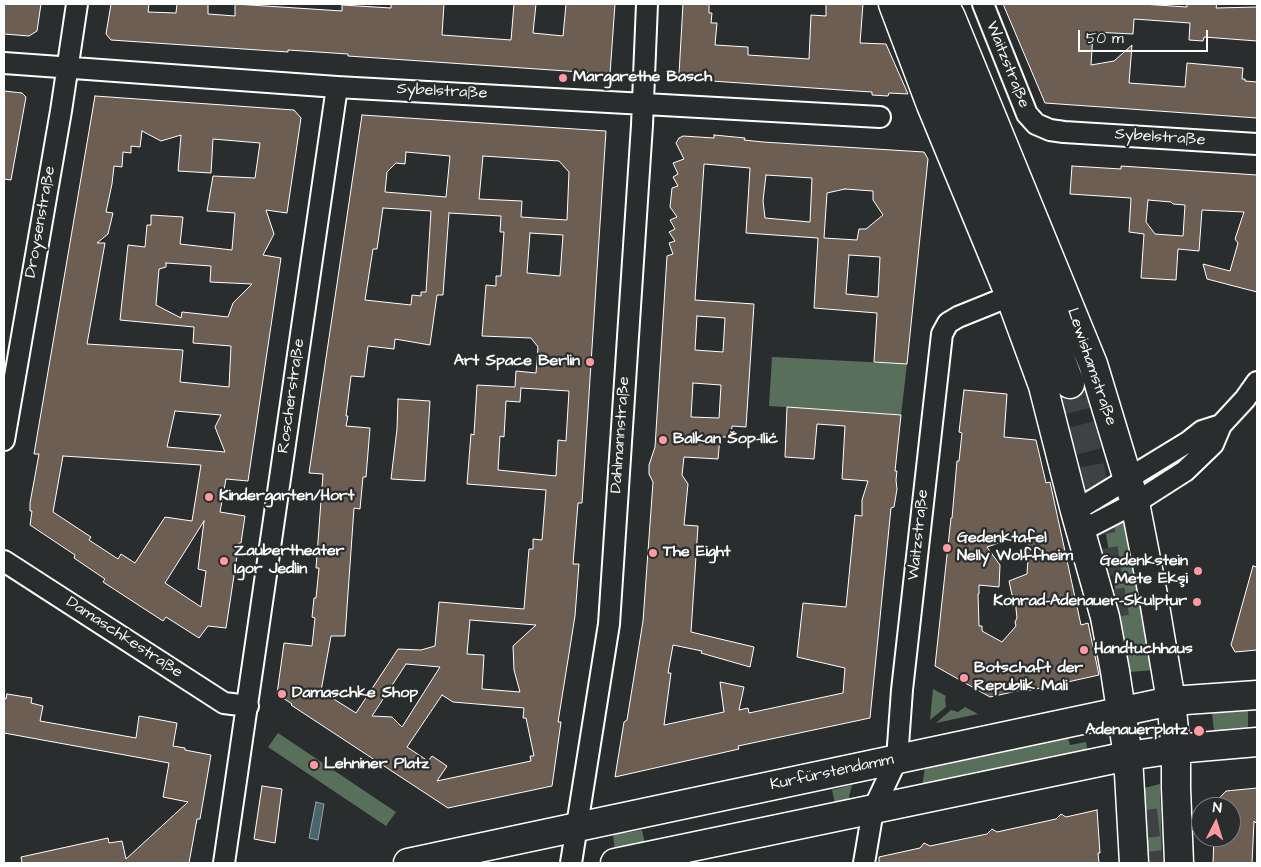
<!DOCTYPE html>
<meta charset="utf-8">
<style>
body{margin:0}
#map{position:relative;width:1261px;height:867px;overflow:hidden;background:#2a2d2e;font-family:"Architects Daughter",sans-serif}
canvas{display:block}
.frame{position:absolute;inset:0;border:5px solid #fff;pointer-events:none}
.north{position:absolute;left:1191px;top:797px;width:50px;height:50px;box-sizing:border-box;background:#2a2d2e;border:1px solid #7f8182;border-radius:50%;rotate:5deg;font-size:14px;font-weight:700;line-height:20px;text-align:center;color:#fff}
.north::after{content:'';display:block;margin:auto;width:18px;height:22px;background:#ff9aa2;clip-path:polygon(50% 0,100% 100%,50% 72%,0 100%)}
.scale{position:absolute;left:1078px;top:30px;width:130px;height:22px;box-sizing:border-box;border:2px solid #fff;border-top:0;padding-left:6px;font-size:15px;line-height:18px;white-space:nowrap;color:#fff;-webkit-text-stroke:4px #2a2d2e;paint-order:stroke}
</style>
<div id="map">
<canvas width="1261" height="867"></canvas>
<div class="frame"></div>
<div class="north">N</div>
<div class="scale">50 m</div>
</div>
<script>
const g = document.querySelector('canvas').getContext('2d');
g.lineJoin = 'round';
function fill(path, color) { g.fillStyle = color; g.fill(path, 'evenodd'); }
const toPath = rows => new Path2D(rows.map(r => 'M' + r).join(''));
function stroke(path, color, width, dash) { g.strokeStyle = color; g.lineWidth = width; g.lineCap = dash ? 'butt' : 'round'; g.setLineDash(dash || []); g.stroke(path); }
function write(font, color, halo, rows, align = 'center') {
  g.font = font + ' "Architects Daughter",sans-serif'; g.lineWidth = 4.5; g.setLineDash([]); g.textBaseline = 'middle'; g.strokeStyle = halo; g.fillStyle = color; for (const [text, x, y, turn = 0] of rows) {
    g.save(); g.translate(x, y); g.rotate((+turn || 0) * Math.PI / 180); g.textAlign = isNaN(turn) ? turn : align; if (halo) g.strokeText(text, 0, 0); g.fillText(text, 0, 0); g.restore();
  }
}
fill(toPath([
 [772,357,907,364,901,415,769,406],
 [1124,519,1133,558,1154,670,1130,672,1105,529],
 [933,689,946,696,945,699,946,707,930,720],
 [965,707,978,714,936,723,951,710,958,712],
 [1248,711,1248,728,1214,731,1212,713],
 [278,733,396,812,386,826,268,747],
 [1068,738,1070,745,1086,742,1088,752,922,787,925,767],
 [1160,784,1162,863,1147,863,1140,789],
 [852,785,848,801,835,804,832,790],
 [642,830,645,844,615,851,613,835]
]), '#586f5c');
const water = toPath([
 [316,802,324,804,318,840,309,838,316,802]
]);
fill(water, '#49656d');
stroke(water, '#92a3a7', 1);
const building = toPath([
 [4,4,41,4,37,31,29,36,4,34,4,4],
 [111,4,149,4,148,12,176,13,177,4,208,4,208,14,235,16,235,4,342,11,342,5,391,8,391,4,444,4,442,35,511,40,514,4,536,4,533,33,563,36,566,4,615,4,610,74,348,56,348,54,288,50,288,52,111,40,106,34,111,4],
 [683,4,709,4,709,13,712,13,711,23,717,23,715,45,748,47,748,55,809,59,811,15,826,16,826,4,863,4,860,43,886,44,908,94,889,93,888,96,872,95,872,92,856,91,683,79,679,74,683,4],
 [1003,4,1142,4,1187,7,1187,4,1217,4,1216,8,1257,7,1257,41,1204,37,1203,41,1189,40,1190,23,1134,19,1133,34,1093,32,1091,65,1114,61,1132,45,1129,83,1185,87,1187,63,1243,68,1242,79,1245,79,1245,81,1257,82,1257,118,1045,103,1003,4],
 [4,91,22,93,26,97,11,180,4,179,4,91],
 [95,96,294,110,301,118,287,213,266,210,274,234,263,255,281,258,248,481,226,479,220,512,245,516,241,543,239,543,226,628,208,626,199,638,166,617,163,621,103,582,105,579,74,558,75,555,30,525,32,511,30,511,30,503,39,454,34,454,95,96],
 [142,131,161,141,181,135,178,171,211,173,213,139,260,143,255,178,213,176,207,211,235,213,232,250,180,244,183,217,151,215,151,225,147,225,145,247,128,245,120,320,194,327,193,343,231,346,229,387,180,382,183,350,87,344,105,243,97,243,108,234,113,213,106,212,112,184,114,166,122,167,123,152,131,153,131,146,140,147,142,131],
 [166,263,211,266,210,282,252,284,233,303,228,317,182,312,181,318,156,305,159,269,166,267,166,263],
 [175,411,221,415,215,427,225,452,167,447,175,411],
 [63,456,201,465,192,521,165,517,135,563,121,554,118,559,89,540,91,537,53,512,63,456],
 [204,521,198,569,206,571,201,607,165,583,204,521],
 [362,115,606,131,582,503,578,503,573,564,579,564,575,616,558,722,561,722,552,786,448,808,291,705,292,704,277,694,284,643,312,646,315,618,312,617,314,598,316,598,319,568,316,568,323,474,309,473,362,115],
 [406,152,450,156,446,197,385,192,387,172,396,163,405,164,406,152],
 [483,156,559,161,569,172,567,220,521,217,522,201,479,199,483,156],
 [383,208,431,211,426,292,421,292,421,296,412,295,411,305,365,300,373,249,377,249,383,208],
 [449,213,501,216,500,232,504,232,501,276,496,276,496,286,486,285,482,336,531,338,538,347,536,373,516,371,515,387,477,385,474,435,471,434,467,484,546,490,542,540,533,539,533,549,529,549,524,609,439,602,435,646,421,650,398,649,356,713,321,691,331,636,345,636,354,508,360,509,363,477,366,477,370,428,346,426,348,416,346,416,351,376,364,377,368,346,394,349,395,339,430,345,437,295,443,295,449,213],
 [530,233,563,235,560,276,527,273,530,233],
 [521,388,569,391,566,441,558,440,556,476,498,470,500,436,504,437,506,401,520,402,521,388],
 [470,620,536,625,513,646,514,670,520,692,482,689,484,655,467,654,470,620],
 [406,664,440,667,402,727,392,717,372,716,406,664],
 [442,695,453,702,524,708,523,718,526,718,534,756,530,756,531,761,437,781,447,766,432,756,428,761,407,747,442,695],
 [714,135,745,138,744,140,763,142,924,152,928,159,907,364,874,362,877,313,814,308,818,238,746,233,750,168,704,164,695,300,754,304,746,427,732,426,731,437,720,437,718,459,684,457,682,475,688,484,684,525,698,526,691,632,754,647,750,667,701,653,702,651,673,645,668,673,671,673,664,725,724,712,720,682,744,687,739,710,748,708,749,713,843,693,845,668,797,657,803,603,846,607,855,515,862,516,862,500,868,481,842,479,845,426,817,424,814,459,785,457,787,407,901,415,895,471,897,471,896,480,897,489,894,507,891,508,870,718,738,746,739,749,615,777,624,722,627,720,643,621,653,482,649,474,649,465,655,447,667,256,673,254,669,243,675,241,669,232,675,229,670,220,677,217,670,207,672,188,678,186,673,177,678,174,673,163,684,159,676,143,679,138,683,136,714,138,714,135],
 [766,175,812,178,810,222,765,218,763,201,766,175],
 [845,189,873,191,873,200,883,215,866,229,859,229,857,240,824,238,827,193,845,189],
 [849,255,880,257,878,297,846,294,849,255],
 [697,316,725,318,723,352,695,350,697,316],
 [693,383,721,385,719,418,691,417,693,383],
 [1072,166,1121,169,1121,166,1257,175,1257,292,1207,279,1203,264,1230,271,1238,243,1235,239,1244,212,1202,210,1199,251,1178,249,1176,280,1141,278,1144,234,1129,232,1131,198,1070,194,1072,166],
 [1148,200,1171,202,1173,204,1185,205,1183,236,1155,234,1146,222,1148,200],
 [964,390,1007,394,1004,437,1036,440,1046,483,1050,482,1081,625,1088,623,1099,675,1027,691,1026,689,990,697,935,666,951,518,952,518,957,461,959,461,962,433,959,432,964,390],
 [1008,540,1029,544,1027,574,1009,581,1012,595,1015,599,1017,618,1015,622,1016,626,1002,642,982,631,982,626,979,626,978,594,979,594,979,585,999,587,1000,565,987,547,1008,540],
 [398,399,430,401,425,481,391,479,397,429,398,399],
 [1253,566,1257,567,1257,650,1235,652,1231,645,1253,566],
 [7,694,32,698,31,703,43,706,40,721,136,738,139,716,177,723,173,746,185,748,185,750,211,755,200,819,197,819,189,863,22,863,21,857,108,838,109,843,122,841,126,859,188,802,163,797,169,763,4,733,4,698,6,699,7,694],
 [262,786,282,789,275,843,254,839,262,786],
 [1257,788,1257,824,1254,821,1252,863,1213,863,1214,837,1231,837,1231,807,1211,807,1226,791,1257,788],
 [1097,810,1100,853,1098,853,1099,863,879,863,879,857,920,848,924,843,930,846,987,834,992,829,997,832,1056,819,1061,814,1066,817,1097,810]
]);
fill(building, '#6c5e53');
stroke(building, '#fff', 1);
stroke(toPath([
 [1070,384,1089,458,1115,617],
 [1143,810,1149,863]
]), '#3f4243', 28, [28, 14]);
const minor = toPath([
 [983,4,1027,114,1036,124,1050,130,1064,132,1257,144],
 [4,63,337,87,880,117],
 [4,440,61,111,77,4],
 [1075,511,1188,442,1202,431,1221,425],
 [1081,531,1135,503,1185,471,1213,444,1221,425,1245,399,1257,382],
 [4,561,224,703,248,706],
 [224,863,337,87],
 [571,863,609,624,642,125,647,4],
 [864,863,873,810,897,759,902,690,942,334,948,323,958,317,1010,296]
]);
const secondary = toPath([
 [893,4,931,105,1010,296,1043,386,1075,511,1105,617,1115,671,1128,756,1134,863],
 [916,4,1010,223,1070,384],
 [944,4,951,17,1093,364,1135,503,1154,600,1171,701,1176,749,1176,788,1179,863],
 [408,863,1171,701,1257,695],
 [615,863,1128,756,1176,749,1257,742]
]);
stroke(minor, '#fff', 24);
stroke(secondary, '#fff', 31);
stroke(minor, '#2a2d2e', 20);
stroke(secondary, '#2a2d2e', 28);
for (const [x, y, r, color] of [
 [563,78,5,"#ff9aa2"],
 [590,362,5,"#ff9aa2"],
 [663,440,5,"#ff9aa2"],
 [209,497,5,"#ff9aa2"],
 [947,548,5,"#ff9aa2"],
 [653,553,5,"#ff9aa2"],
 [224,561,5,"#ff9aa2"],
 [1198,571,5,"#ff9aa2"],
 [1197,602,5,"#ff9aa2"],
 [1084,650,5,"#ff9aa2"],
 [964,678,5,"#ff9aa2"],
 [282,694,5,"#ff9aa2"],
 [1199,731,6,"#ff9aa2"],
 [314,765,5,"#ff9aa2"]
]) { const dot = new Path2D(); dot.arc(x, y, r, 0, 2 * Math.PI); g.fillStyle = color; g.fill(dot); stroke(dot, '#2a2d2e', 2); }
write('16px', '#fff', '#2a2d2e', [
 ["Waitzstraße",1007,65,68],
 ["Sybelstraße",442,92,3],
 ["Sybelstraße",1160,138,4],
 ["Droysenstraße",41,222,-80],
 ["Lewishamstraße",1091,367,71],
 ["Roscherstraße",292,396,-82],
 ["Dahlmannstraße",621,435,-86],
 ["Waitzstraße",919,535,-84],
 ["Damaschkestraße",124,638,33],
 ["Kurfürstendamm",832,773,-12]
]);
write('bold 16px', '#fff', '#2a2d2e', [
 ["Margarethe Basch",573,78],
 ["Art Space Berlin",580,362,"right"],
 ["Balkan Šop-Ilić",673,440],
 ["Kindergarten/Hort",219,497],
 ["Gedenktafel",957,539],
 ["Nelly Wolffheim",957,557],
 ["Zaubertheater",234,552],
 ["Igor Jedlin",234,570],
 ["The Eight",663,553],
 ["Gedenkstein",1188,562,"right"],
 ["Mete Ekşi",1188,580,"right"],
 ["Konrad-Adenauer-Skulptur",1187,602,"right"],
 ["Handtuchhaus",1094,650],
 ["Botschaft der",974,669],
 ["Republik Mali",974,687],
 ["Damaschke Shop",292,694],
 ["Adenauerplatz",1188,731,"right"],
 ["Lehniner Platz",324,765]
], 'left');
</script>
